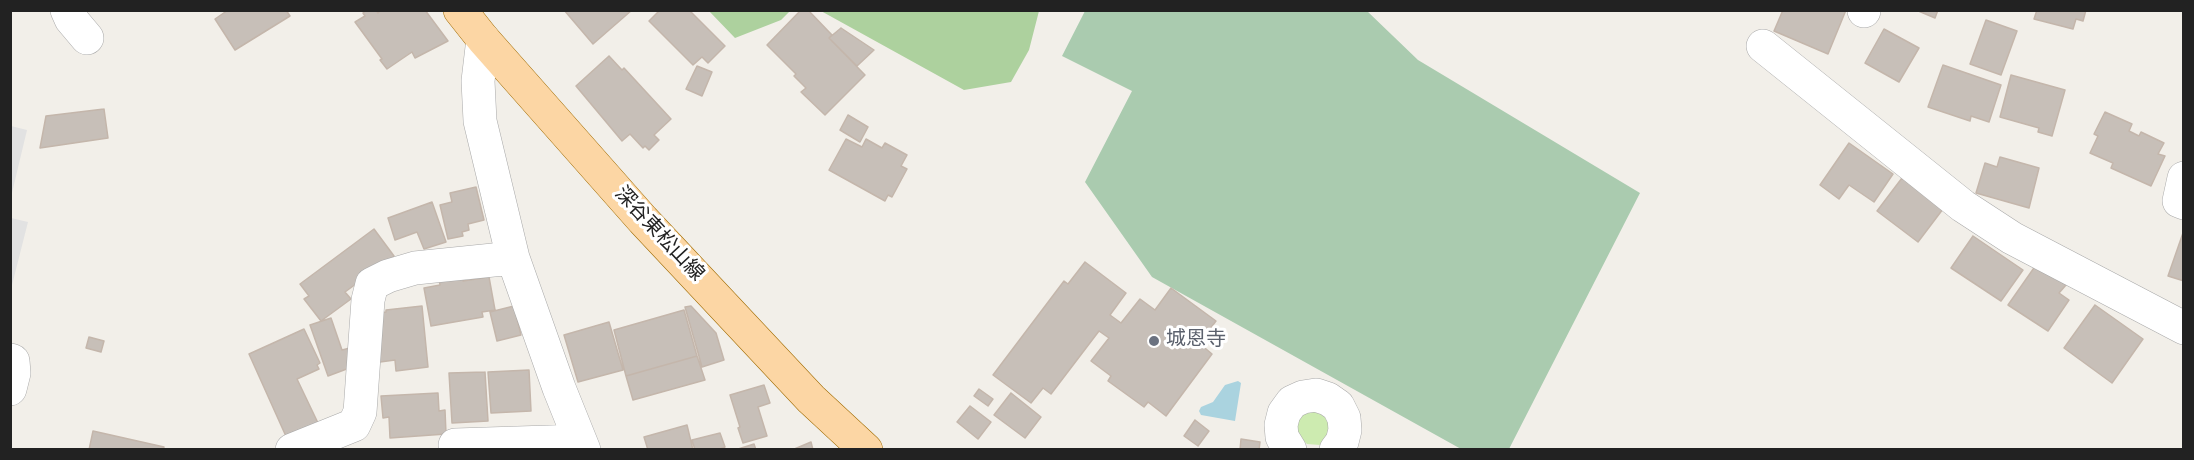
<!DOCTYPE html>
<meta charset="utf-8">
<style>
body{margin:0}
#map{position:relative;width:2194px;height:460px;overflow:hidden;background:#f2efe9;font-family:Overpass,sans-serif}
canvas{display:block}
.frame{position:absolute;inset:0;border:12px solid #222;pointer-events:none}
</style>
<div id="map">
<canvas width="2194" height="460"></canvas>
<div class="frame"></div>
</div>
<script>
const g = document.querySelector('canvas').getContext('2d');
g.lineJoin = 'round';
function fill(path, color) { g.fillStyle = color; g.fill(path, 'evenodd'); }
const toPath = rows => new Path2D(rows.map(r => 'M' + r).join(''));
function stroke(path, color, width, dash) { g.strokeStyle = color; g.lineWidth = width; g.lineCap = dash ? 'butt' : 'round'; g.setLineDash(dash || []); g.stroke(path); }
function write(font, color, halo, rows, align = 'center') {
  g.font = font + ' Overpass,"Noto Sans JP",sans-serif'; g.lineWidth = 6; g.setLineDash([]); g.textBaseline = 'middle'; g.strokeStyle = halo; g.fillStyle = color; for (const [text, x, y, turn = 0] of rows) {
    g.save(); g.translate(x, y); g.rotate((+turn || 0) * Math.PI / 180); g.textAlign = isNaN(turn) ? turn : align; if (halo) g.strokeText(text, 0, 0); g.fillText(text, 0, 0); g.restore();
  }
}
fill(toPath([
 [1308,407,1332,417,1326,441,1320,445,1307,444,1297,435,1295,422]
]), '#cdebb0');
fill(toPath([
 [709,11,790,11,781,20,735,38],
 [821,11,1039,11,1029,50,1011,82,964,90]
]), '#add19e');
fill(toPath([
 [1085,11,1367,11,1418,60,1640,193,1509,449,1461,449,1152,277,1085,182,1132,91,1062,56]
]), '#aacbaf');
fill(toPath([
 [11,126,27,130,11,197,10,126],
 [11,218,28,222,11,289,10,218]
]), '#e2e2e2');
fill(toPath([
 [1238,381,1241,383,1235,421,1201,415,1199,411,1201,407,1213,402,1225,385]
]), '#aad3df');
const building = toPath([
 [228,10,286,10,290,16,235,50,215,19,228,10],
 [366,10,376,10,378,13,381,10,425,10,448,41,415,58,412,52,387,69,380,60,382,59,355,22,365,16,363,13,366,10],
 [564,10,632,10,593,44,564,10],
 [660,10,689,10,725,46,708,63,702,57,693,65,649,21,660,10],
 [801,10,808,10,832,35,829,38,865,75,825,115,801,92,806,88,794,76,796,74,767,45,801,10],
 [1783,10,1846,10,1828,54,1774,31,1783,10],
 [1916,10,1938,10,1935,18,1916,10],
 [2037,10,2086,10,2083,21,2076,19,2073,29,2034,19,2037,10],
 [1986,20,2017,31,2001,75,1970,64,1986,20],
 [841,28,874,50,857,66,829,38,841,28],
 [1884,29,1919,48,1899,82,1865,63,1884,29],
 [609,56,622,70,624,68,671,119,654,135,659,140,649,150,645,146,643,148,630,134,622,141,576,86,609,56],
 [1943,65,2001,85,1989,122,1971,116,1970,121,1928,107,1943,65],
 [697,66,712,72,702,96,686,89,697,66],
 [2011,75,2065,90,2052,136,2038,132,2039,128,2000,117,2011,75],
 [104,109,108,138,40,148,46,116,104,109],
 [2105,112,2132,124,2129,131,2139,136,2141,132,2164,143,2158,154,2165,156,2151,186,2111,168,2113,163,2090,153,2098,136,2094,134,2105,112],
 [848,115,868,127,860,142,840,130,848,115],
 [846,139,862,147,866,139,882,148,885,143,907,155,901,166,907,169,892,197,888,195,885,201,829,170,846,139],
 [1849,143,1893,174,1874,202,1849,185,1839,199,1820,185,1849,143],
 [2000,157,2039,168,2029,208,1976,193,1985,163,1997,167,2000,157],
 [1902,178,1943,209,1918,242,1877,211,1902,178],
 [476,187,484,220,468,224,469,230,462,232,463,236,448,239,440,205,452,202,450,193,476,187],
 [432,202,446,242,424,249,417,232,395,240,388,218,432,202],
 [374,229,394,256,345,292,351,299,321,321,304,299,309,296,300,284,374,229],
 [2184,230,2184,281,2168,276,2184,230],
 [1973,236,2023,270,2001,301,1951,268,1973,236],
 [1085,262,1126,293,1110,315,1121,323,1140,299,1155,310,1171,288,1216,321,1199,343,1212,354,1166,416,1148,402,1144,407,1108,381,1111,376,1091,361,1109,338,1099,331,1051,394,1043,388,1031,403,993,375,1064,281,1068,284,1085,262],
 [2036,265,2066,285,2059,293,2069,300,2048,331,2008,305,2036,265],
 [462,275,463,281,489,277,495,310,482,312,483,317,431,326,424,288,440,285,439,279,462,275],
 [2095,305,2143,339,2112,383,2064,348,2095,305],
 [422,306,428,367,396,371,395,360,380,362,377,313,386,312,386,310,422,306],
 [514,306,521,335,497,341,490,312,514,306],
 [691,306,716,333,724,360,702,367,685,307,691,306],
 [684,310,697,356,626,376,614,330,684,310],
 [331,318,342,350,350,348,352,367,328,376,310,325,331,318],
 [609,322,623,370,578,382,564,335,609,322],
 [304,329,320,363,317,365,319,369,297,379,318,423,289,443,249,354,304,329],
 [89,337,104,341,101,352,86,348,89,337],
 [697,356,705,380,633,400,626,376,697,356],
 [529,370,531,411,491,413,488,372,529,370],
 [485,372,488,421,452,423,449,373,485,372],
 [764,385,770,403,758,407,767,436,743,443,738,428,740,427,730,395,764,385],
 [979,389,993,399,988,406,974,396,979,389],
 [438,393,439,411,445,410,446,434,390,438,389,417,383,418,381,396,438,393],
 [1011,393,1041,417,1025,438,994,415,1011,393],
 [970,406,991,422,978,439,957,422,970,406],
 [1195,420,1209,431,1198,446,1184,436,1195,420],
 [687,425,693,450,648,450,644,437,687,425],
 [93,431,164,447,163,450,89,450,93,431],
 [720,433,725,447,717,450,695,450,692,440,720,433],
 [1241,439,1260,442,1259,450,1240,450,1241,439],
 [811,442,813,450,792,450,811,442],
 [754,444,756,450,735,450,754,444]
]);
fill(building, '#c7bfb8');
stroke(building, '#c4b6ab', 1.5);
const minor = toPath([
 [67,10,71,19,87,38],
 [1864,11,1864,10],
 [483,39,478,81,480,121,513,258,559,388,584,450],
 [1763,46,1963,206,2012,238,2184,328],
 [2184,178,2179,201,2184,203],
 [10,360,13,361,14,373,10,389],
 [455,445,580,441],
 [292,450,354,425,360,412,368,300,372,284,388,276,415,268,513,258],
 [1290,450,1282,437,1281,425,1284,413,1292,402,1303,397,1316,395,1328,399,1338,406,1344,418,1345,430,1342,442,1336,450]
]);
const major = toPath([
 [460,10,483,39,643,220,811,399,866,450]
]);
stroke(minor, '#a9a9a9', 34);
stroke(major, '#a06b00', 34);
stroke(minor, '#fff', 33);
stroke(major, '#fcd6a4', 33);
for (const [x, y, r, color] of [
 [1154,341,6,"#6b7280"]
]) { const dot = new Path2D(); dot.arc(x, y, r, 0, 2 * Math.PI); g.fillStyle = color; g.fill(dot); stroke(dot, '#fff', 2); }
write('20px', '#222', '#fff', [
 ["深谷東松山線",658,235,47]
]);
write('20px', '#5b616d', '#fff', [
 ["城恩寺",1166,341]
], 'left');
</script>
